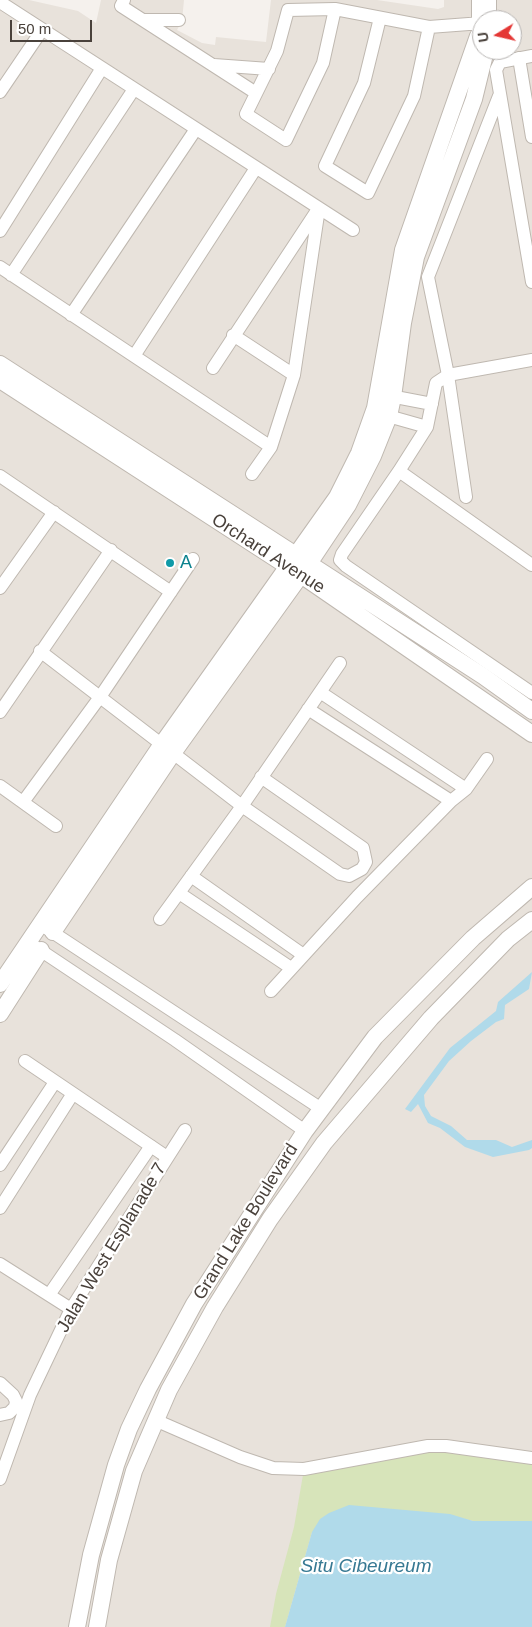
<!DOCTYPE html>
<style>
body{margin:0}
#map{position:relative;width:532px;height:1627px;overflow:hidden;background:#f5f1ed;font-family:Helvetica,sans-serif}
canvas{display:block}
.north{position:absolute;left:472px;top:10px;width:50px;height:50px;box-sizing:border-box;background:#fff;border:1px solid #b6b3b1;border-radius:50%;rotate:261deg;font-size:14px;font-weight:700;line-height:20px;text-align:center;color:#49413b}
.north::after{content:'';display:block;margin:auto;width:18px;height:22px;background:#e43735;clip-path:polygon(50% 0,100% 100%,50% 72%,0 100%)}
.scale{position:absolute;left:10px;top:20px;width:82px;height:22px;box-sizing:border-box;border:2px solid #49413b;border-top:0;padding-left:6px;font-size:15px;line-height:18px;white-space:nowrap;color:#49413b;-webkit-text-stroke:4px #fff;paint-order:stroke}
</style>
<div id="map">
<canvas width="532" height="1627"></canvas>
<div class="north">U</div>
<div class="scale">50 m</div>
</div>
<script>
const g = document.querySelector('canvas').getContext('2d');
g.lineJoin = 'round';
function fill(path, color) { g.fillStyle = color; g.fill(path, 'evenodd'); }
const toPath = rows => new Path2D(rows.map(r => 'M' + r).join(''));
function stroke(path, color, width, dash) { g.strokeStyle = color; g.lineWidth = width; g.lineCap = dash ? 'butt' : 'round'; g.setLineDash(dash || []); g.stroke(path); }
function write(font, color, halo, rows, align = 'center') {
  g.font = font + ' Helvetica,sans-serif'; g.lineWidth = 4.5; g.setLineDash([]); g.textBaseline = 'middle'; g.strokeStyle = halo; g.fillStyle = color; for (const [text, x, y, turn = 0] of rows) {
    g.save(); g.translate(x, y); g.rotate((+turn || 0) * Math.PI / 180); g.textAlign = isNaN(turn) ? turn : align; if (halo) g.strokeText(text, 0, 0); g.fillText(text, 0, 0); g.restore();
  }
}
fill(toPath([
 [0,0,29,0,78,11,96,23,101,0,184,0,182,21,177,30,202,43,215,45,216,37,266,42,271,0,377,0,438,9,444,7,444,0,532,0,532,1627,0,1627],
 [482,20,512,20,512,50,482,50]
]), '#e8e2db');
fill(toPath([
 [428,1446,532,1458,532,1521,473,1521,450,1515,429,1513,312,1532,285,1627,270,1627,276,1594,294,1527,304,1469]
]), '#d7e4ba');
fill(toPath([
 [532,972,529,989,505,1005,504,1019,496,1022,471,1041,449,1061,424,1095,425,1106,431,1116,451,1126,467,1140,496,1140,512,1147,532,1140,532,1148,529,1150,493,1157,465,1147,440,1128,428,1123,418,1104,411,1112,405,1109,450,1048,496,1011,498,1002],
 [349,1505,450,1514,473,1521,532,1521,532,1627,285,1627,312,1532,320,1519,329,1513]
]), '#b0daea');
const minor = toPath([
 [124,0,121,6,256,93],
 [0,2,353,230],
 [335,9,323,63,286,140,246,114,277,51,288,10,335,9,429,27,482,23],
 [380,18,364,83,325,166,368,193,414,96,429,27],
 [143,20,179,20],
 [490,20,490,0],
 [478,31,478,0],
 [532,56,500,62,496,70,532,282],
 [519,58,532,137],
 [214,65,269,69],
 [0,92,42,30],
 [0,231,102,68],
 [0,267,271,447],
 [11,275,134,89],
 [71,315,196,129],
 [233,335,294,375],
 [134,356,256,168],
 [532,360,448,375,436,383,427,427,399,471,342,554,340,560,346,566,532,693],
 [213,368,316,212],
 [385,395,432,404],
 [381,414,427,427],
 [399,471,532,565],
 [252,474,271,447,294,375,319,208],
 [0,476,171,592],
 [466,497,448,375,428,277,499,96],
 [0,588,54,512],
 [40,651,242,806,340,874,349,876,362,869,366,862,363,848,261,777],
 [320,692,466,789],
 [308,709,451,801],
 [0,712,111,550],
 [0,786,56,826],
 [23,802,100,697,193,559],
 [191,876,302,954],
 [179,893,291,968],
 [160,919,242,806,340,663],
 [46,928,320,1108],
 [34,946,175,1040,305,1131],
 [271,991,357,897,451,801,466,789,487,759],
 [25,1061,167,1157],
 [0,1165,55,1082],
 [0,1208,72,1095],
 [0,1264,71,1309],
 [49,1295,151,1146],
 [0,1383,13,1395,16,1401,15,1407,9,1413,0,1415],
 [155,1420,240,1457,273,1468,304,1469,428,1446,446,1446,532,1458],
 [0,1479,30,1395,71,1309,185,1130]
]);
const tertiary = toPath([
 [0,364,483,676,532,711],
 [0,380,301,575,532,734],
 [53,932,173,753,308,565,348,505,373,456,389,416,393,397,403,323,416,257,474,99,486,50],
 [0,984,162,744,337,497,359,453,375,408,403,250,478,36],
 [0,1014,41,950],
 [77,1627,91,1555,116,1465,129,1429,148,1389,194,1304,305,1131,375,1037,473,938,532,887],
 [97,1627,109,1560,134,1471,169,1390,215,1307,270,1219,324,1143,431,1018,508,939,532,920]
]);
stroke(minor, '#bfb8b0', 14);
stroke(tertiary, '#bfb8b0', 18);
stroke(minor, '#fff', 12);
stroke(tertiary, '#fff', 16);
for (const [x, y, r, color] of [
 [170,563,5,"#0f9aa8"]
]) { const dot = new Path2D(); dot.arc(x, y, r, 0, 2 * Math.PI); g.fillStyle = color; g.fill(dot); stroke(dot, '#fff', 2); }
write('18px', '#49413b', '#fff', [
 ["Orchard Avenue",268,554,33],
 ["Grand Lake Boulevard",246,1222,-58],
 ["Jalan West Esplanade 7",112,1248,-59]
]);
write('18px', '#0d838f', '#fff', [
 ["A",180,563]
], 'left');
write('italic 19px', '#377993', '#fff', [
 ["Situ Cibeureum",366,1567]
]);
</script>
